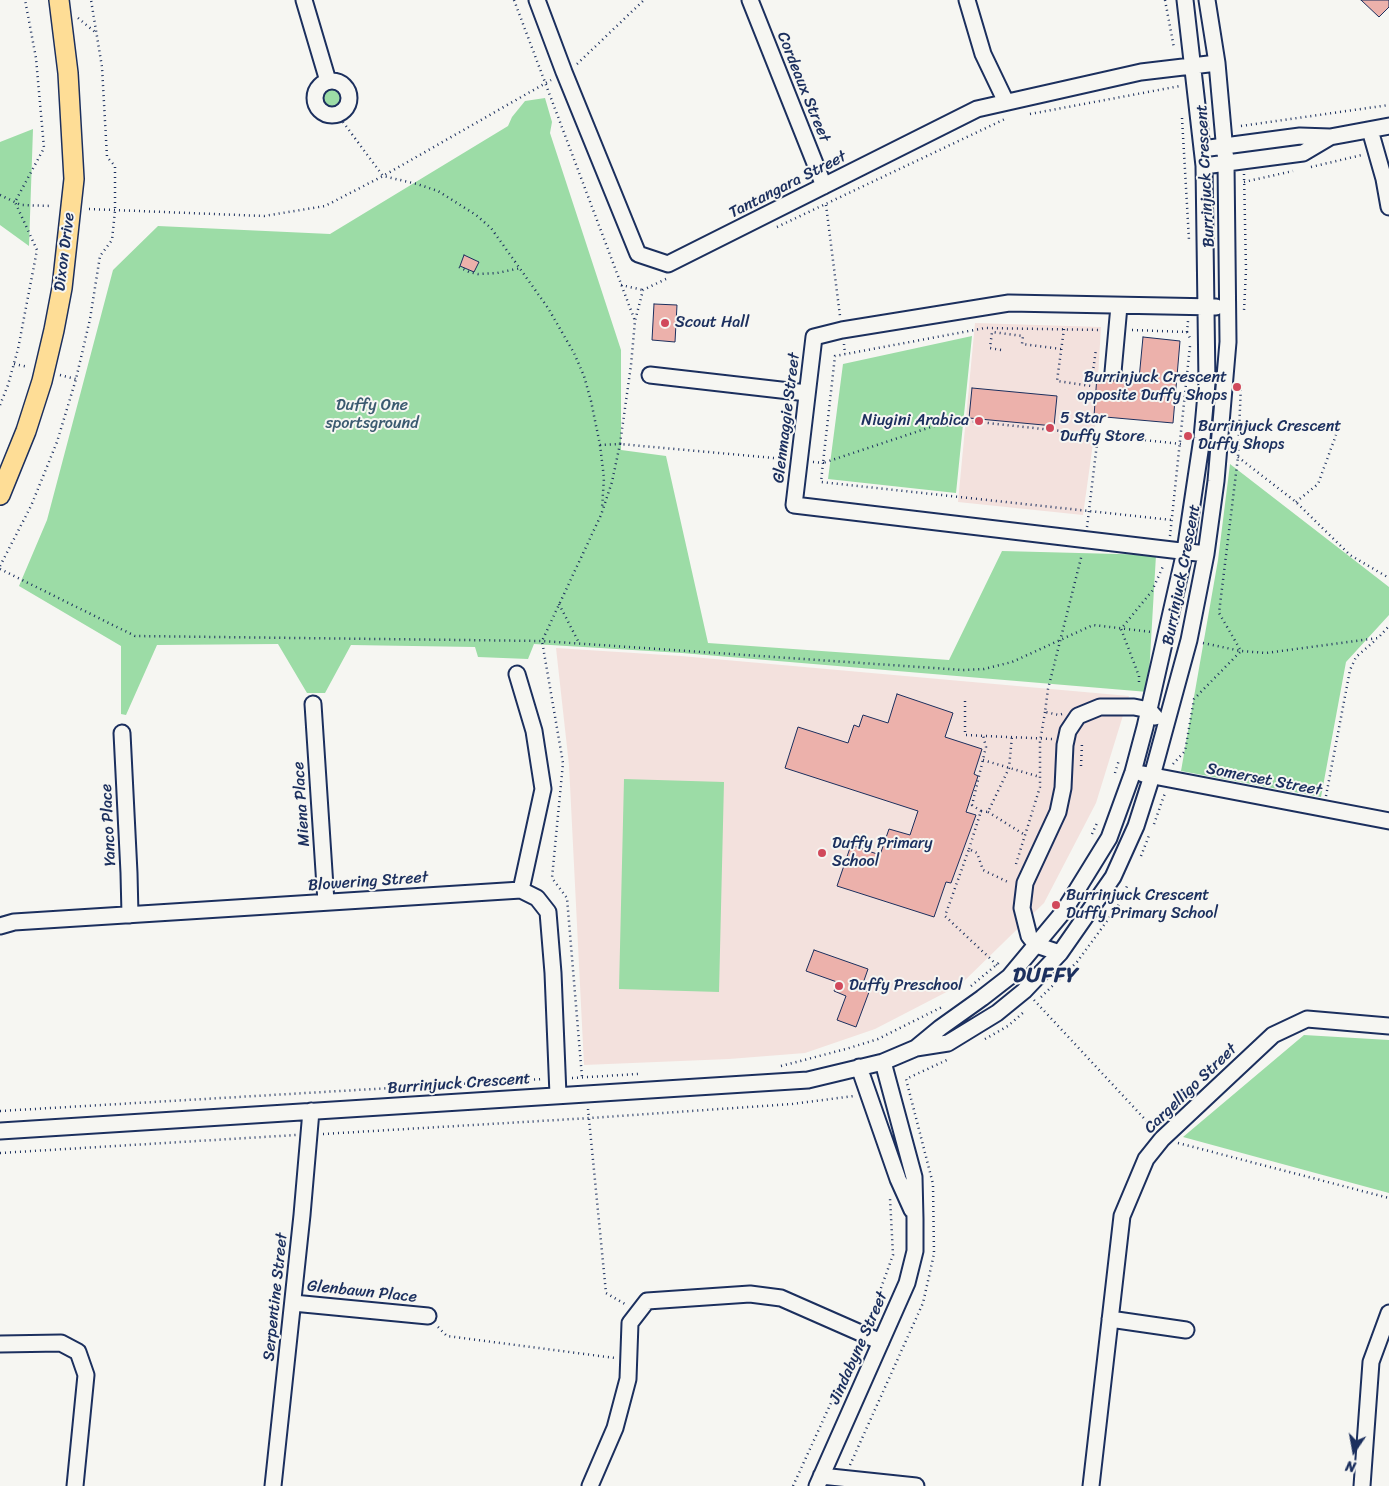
<!DOCTYPE html>
<style>
body{margin:0}
#map{position:relative;width:1389px;height:1486px;overflow:hidden;background:#f6f6f2;font-family:Sriracha,sans-serif}
canvas{display:block}
.north{position:absolute;left:1329px;top:1426px;width:50px;height:50px;-webkit-text-stroke:4px #f6f6f2;paint-order:stroke;rotate:192deg;font-size:14px;font-weight:700;line-height:20px;text-align:center;color:#1b2f5e}
.north::after{content:'';display:block;margin:auto;width:18px;height:22px;background:#1b2f5e;clip-path:polygon(50% 0,100% 100%,50% 72%,0 100%)}
</style>
<div id="map">
<canvas width="1389" height="1486"></canvas>
<div class="north">N</div>
</div>
<script>
const g = document.querySelector('canvas').getContext('2d');
g.lineJoin = 'round';
function fill(path, color) { g.fillStyle = color; g.fill(path, 'evenodd'); }
const toPath = rows => new Path2D(rows.map(r => 'M' + r).join(''));
function stroke(path, color, width, dash) { g.strokeStyle = color; g.lineWidth = width; g.lineCap = dash ? 'butt' : 'round'; g.setLineDash(dash || []); g.stroke(path); }
function write(font, color, halo, rows, align = 'center') {
  g.font = font + ' Sriracha,sans-serif'; g.lineWidth = 4; g.setLineDash([]); g.textBaseline = 'middle'; g.strokeStyle = halo; g.fillStyle = color; for (const [text, x, y, turn = 0] of rows) {
    g.save(); g.translate(x, y); g.rotate((+turn || 0) * Math.PI / 180); g.textAlign = isNaN(turn) ? turn : align; if (halo) g.strokeText(text, 0, 0); g.fillText(text, 0, 0); g.restore();
  }
}
fill(toPath([
 [975,323,1101,327,1095,429,1083,515,958,502],
 [556,648,681,656,1129,696,1096,803,1044,903,960,985,875,1029,805,1053,729,1059,584,1065,569,765]
]), '#f3e1dd');
fill(toPath([
 [328,81,337,83,344,88,347,94,347,101,343,109,336,113,327,113,321,109,317,103,316,94,321,86],
 [545,98,552,122,550,133,621,350,621,450,666,456,708,643,949,660,1002,551,1156,555,1148,692,682,653,534,644,528,659,478,657,475,647,351,645,325,693,307,693,278,644,157,645,126,715,121,714,121,646,19,586,47,520,113,270,158,226,330,234,508,126,512,117,525,101],
 [33,129,29,246,0,225,0,142],
 [972,336,956,493,828,479,843,364],
 [1230,464,1389,587,1389,615,1346,662,1321,797,1181,771,1218,560],
 [624,779,724,782,719,992,619,989],
 [1304,1035,1389,1040,1389,1193,1183,1137]
]), '#9cdca6');
const building = toPath([
 [1361,0,1389,0,1389,7,1379,17,1361,0],
 [464,255,479,262,474,272,460,266,464,255],
 [654,304,677,305,675,342,652,340,654,304],
 [1143,337,1180,341,1173,423,1094,416,1097,376,1105,376,1113,381,1120,378,1139,379,1143,337],
 [972,388,1057,396,1054,426,969,418,972,388],
 [897,694,953,713,945,737,982,749,974,774,978,776,966,812,976,815,951,883,946,882,934,917,837,886,851,845,880,855,889,829,910,835,918,811,785,768,798,727,848,743,854,725,859,727,863,715,888,723,897,694],
 [814,950,868,969,861,989,869,992,856,1027,837,1020,846,996,834,991,837,982,806,971,814,950]
]);
fill(building, '#ecb1ab');
stroke(building, '#1b2f5e', 1);
const minor = toPath([
 [304,0,328,81],
 [537,0,564,72,638,254,668,264,977,109,1141,72,1217,63],
 [750,0,824,186],
 [967,0,983,54,1006,102],
 '315 98a17 17 0 1 1 34 0a17 17 0 1 1-34 0Z',
 [1370,130,1384,179,1389,207],
 [1202,149,1300,136,1330,137,1389,126],
 [1204,166,1303,153,1330,137],
 [1113,372,1119,306],
 [650,375,807,393],
 [1206,554,794,505,814,337,842,330,1009,303,1216,307],
 [517,674,534,731,543,789,521,890],
 [313,704,326,902],
 [122,733,129,873,130,915],
 [1143,774,1389,821],
 [0,926,14,922,521,890,537,898,548,912,553,973,558,1095],
 [1060,953,1036,945,1029,936,1022,908,1025,883,1058,812,1063,788,1065,745,1068,731,1078,716,1100,707,1134,707,1149,710,1155,717],
 [917,1047,940,1028,982,998,1009,977,1064,911,1109,838,1133,772,1145,727,1185,551,1202,438,1207,383,1204,166,1185,0],
 [859,1067,898,1179,912,1210],
 [0,1131,808,1080,883,1062,916,1048,948,1043,997,1013,1024,991,1060,953,1113,877,1136,826,1152,776,1189,640,1206,554,1216,481,1228,342,1226,163,1217,63,1207,0],
 [293,1303,428,1316],
 [1110,1319,1186,1330],
 [0,1344,61,1343,78,1352,86,1375,75,1486],
 [821,1476,916,1486],
 [273,1486,302,1215,311,1111],
 [590,1486,615,1428,628,1379,630,1323,647,1301,750,1294,781,1298,881,1342],
 [817,1486,907,1283,915,1251,915,1219,914,1177,883,1062],
 [1091,1486,1122,1216,1146,1159,1162,1139,1273,1035,1307,1019,1389,1026],
 [1362,1486,1371,1362,1389,1313]
]);
const major = toPath([
 [0,495,26,431,42,381,54,330,62,288,74,179,68,73,59,0]
]);
stroke(minor, '#1b2f5e', 19);
stroke(major, '#1b2f5e', 22);
stroke(toPath([
 [514,0,635,321],
 [1165,0,1174,48],
 [78,18,95,32],
 [577,64,644,0],
 [337,114,383,176,417,184,438,191,476,215,491,228,548,308,574,353,584,376,591,401,600,445,620,444,612,482,601,515,542,641,563,763,552,878,567,898,582,1077],
 [1030,114,1180,86],
 [1182,118,1189,240],
 [1241,126,1389,105],
 [1311,167,1362,155],
 [1244,174,1246,270,1244,311],
 [1244,182,1293,171],
 [0,195,21,205,52,206],
 [826,205,840,316],
 [89,209,264,216,325,206,383,176,551,80],
 [777,227,1005,119],
 [459,267,469,272,478,274,497,273,521,268],
 [666,279,643,290,635,321,631,365,620,444,785,459],
 [621,285,643,290],
 [1064,329,1057,381,1091,386,1096,349],
 [1132,330,1187,332,1191,340],
 [1187,332,1188,321],
 [844,344,845,354],
 [1001,350,990,348,992,332,1023,336,1022,344,1061,349],
 [14,364,28,367],
 [60,375,76,379],
 [0,405,8,385,18,349,37,250,15,202,44,148,36,58,25,0],
 [949,421,823,463,835,356,985,328,1101,330],
 [947,426,951,419,1098,435],
 [600,445,604,478,602,508],
 [1238,457,1296,502,1350,555,1389,578],
 [813,462,823,463,821,482,1172,520],
 [1296,502,1318,484,1336,435],
 [1087,527,1098,435,1181,444],
 [1170,536,1190,346],
 [0,566,31,506,57,442,76,379,90,319,100,256,112,240,115,211,115,166,107,157,102,67,91,0],
 [0,569,135,636,542,641,963,670,984,669,1012,662,1093,625,1152,632],
 [559,604,579,643],
 [1203,643,1241,651,1266,653,1378,638,1389,626],
 [1139,682,1139,676,1121,629,1152,591,1164,564],
 [965,701,965,735,1052,739],
 [1062,714,1059,715,1045,712,1048,689,1082,554],
 [983,760,1040,777],
 [1173,764,1185,751,1194,699,1241,651,1219,613,1238,457,1241,384],
 [1081,766,1082,743],
 [1115,773,1119,760],
 [1326,796,1350,670,1356,657,1377,639],
 [981,811,972,805,986,747,983,735],
 [988,812,1025,835],
 [1154,824,1165,793],
 [1092,834,1097,823],
 [969,849,981,811,988,812,1009,768,1012,736],
 [1141,856,1150,833],
 [1016,864,1040,787,1040,742,1045,712],
 [997,965,945,916,969,849,977,853,983,870,1010,883],
 [971,986,1001,961],
 [1041,997,1077,962,1118,906,1128,884],
 [1034,1000,1153,1128],
 [985,1039,1008,1026,1025,1011],
 [781,1066,846,1049,878,1039,942,1007],
 [572,1078,638,1074],
 [588,1109,606,1293,625,1304],
 [0,1111,544,1079],
 [323,1134,590,1118,792,1104,854,1096],
 [1178,1143,1389,1198],
 [0,1153,296,1135],
 [869,1321,893,1255,890,1198],
 [438,1327,447,1336,615,1358],
 [850,1465,923,1303,934,1254,933,1184,906,1079,949,1059],
 [793,1486,857,1346]
]), '#1b2f5e', 2.5, [1, 4]);
stroke(minor, '#f6f6f2', 15);
stroke(major, '#fedd96', 19);
for (const [x, y, r, color] of [
 [665,323,5,"#d1495b"],
 [1237,387,5,"#d1495b"],
 [979,421,5,"#d1495b"],
 [1050,428,5,"#d1495b"],
 [1188,436,5,"#d1495b"],
 [822,853,5,"#d1495b"],
 [1056,905,5,"#d1495b"],
 [839,986,5,"#d1495b"]
]) { const dot = new Path2D(); dot.arc(x, y, r, 0, 2 * Math.PI); g.fillStyle = color; g.fill(dot); stroke(dot, '#f6f6f2', 2); }
write('16px', '#1b2f5e', '#f6f6f2', [
 ["Cordeaux Street",803,87,68],
 ["Burrinjuck Crescent",1206,176,-93],
 ["Tantangara Street",788,185,-27],
 ["Dixon Drive",65,252,-83],
 ["Glenmaggie Street",787,418,-83],
 ["Burrinjuck Crescent",1182,575,-79],
 ["Somerset Street",1264,780,11],
 ["Miena Place",302,804,-94],
 ["Yanco Place",109,825,-93],
 ["Blowering Street",368,882,-4],
 ["Burrinjuck Crescent",459,1084,-4],
 ["Cargelligo Street",1191,1089,-44],
 ["Glenbawn Place",362,1292,6],
 ["Serpentine Street",276,1297,-84],
 ["Jindabyne Street",859,1348,-66]
]);
write('16px', '#1b2f5e', '#f6f6f2', [
 ["Scout Hall",675,323],
 ["Burrinjuck Crescent",1227,378,"right"],
 ["opposite Duffy Shops",1227,396,"right"],
 ["5 Star",1060,419],
 ["Duffy Store",1060,437],
 ["Niugini Arabica",969,421,"right"],
 ["Burrinjuck Crescent",1198,427],
 ["Duffy Shops",1198,445],
 ["Duffy Primary",832,844],
 ["School",832,862],
 ["Burrinjuck Crescent",1066,896],
 ["Duffy Primary School",1066,914],
 ["Duffy Preschool",849,986]
], 'left');
write('16px', '#3b5a70', '#f6f6f2', [
 ["Duffy One",372,406],
 ["sportsground",372,424]
]);
g.letterSpacing = '1px';
write('bold 21px', '#1b2f5e', '#f6f6f2', [
 ["DUFFY",1046,977]
]);
g.letterSpacing = '0px';
</script>
